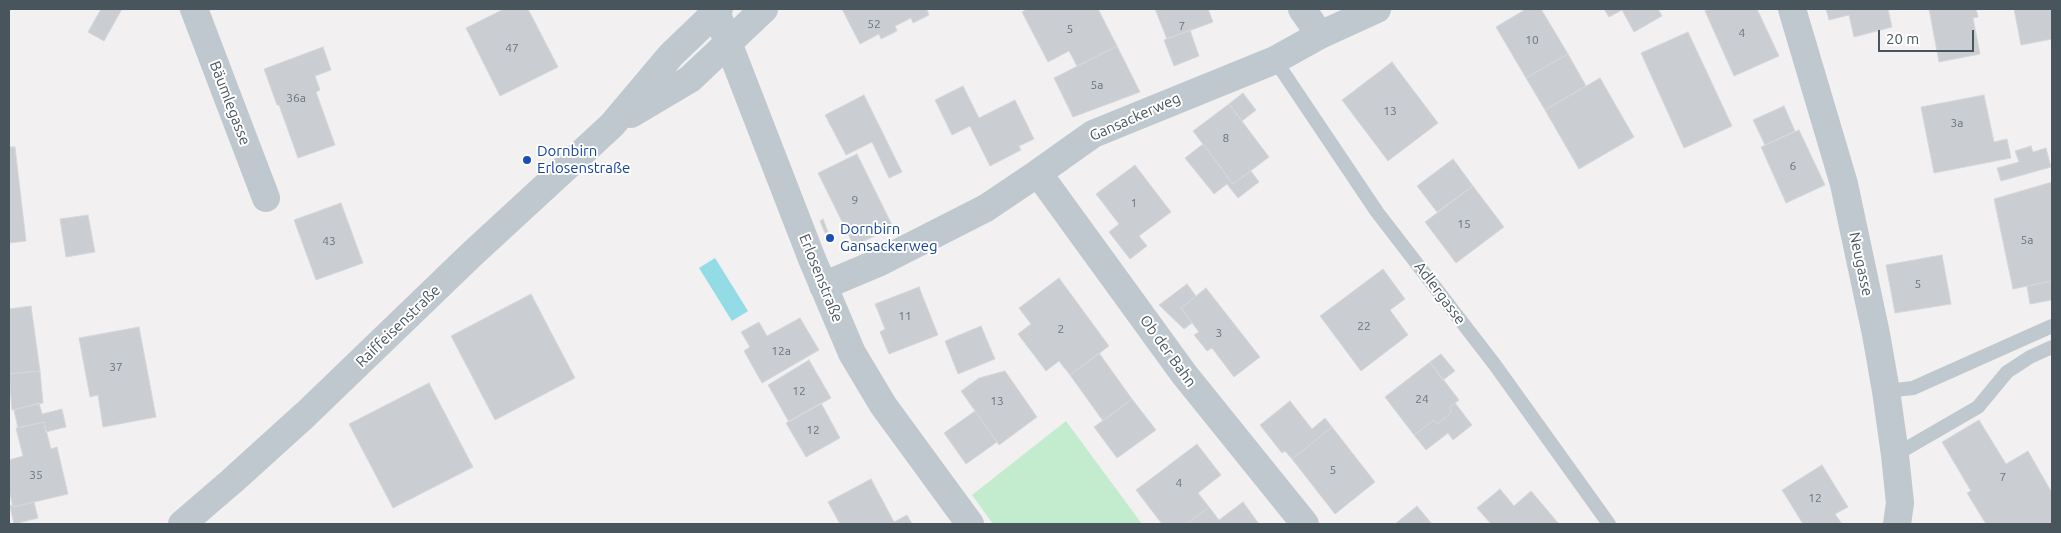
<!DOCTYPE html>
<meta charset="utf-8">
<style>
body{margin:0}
#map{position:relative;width:2061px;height:533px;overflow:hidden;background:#f2f0f0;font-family:Ubuntu,sans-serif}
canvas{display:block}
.frame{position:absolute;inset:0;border:10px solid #49555c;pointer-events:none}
.scale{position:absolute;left:1878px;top:30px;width:96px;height:22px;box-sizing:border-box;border:2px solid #49555c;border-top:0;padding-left:6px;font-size:15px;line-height:18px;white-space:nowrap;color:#49555c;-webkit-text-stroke:4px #fff;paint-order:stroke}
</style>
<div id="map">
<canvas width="2061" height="533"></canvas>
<div class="frame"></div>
<div class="scale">20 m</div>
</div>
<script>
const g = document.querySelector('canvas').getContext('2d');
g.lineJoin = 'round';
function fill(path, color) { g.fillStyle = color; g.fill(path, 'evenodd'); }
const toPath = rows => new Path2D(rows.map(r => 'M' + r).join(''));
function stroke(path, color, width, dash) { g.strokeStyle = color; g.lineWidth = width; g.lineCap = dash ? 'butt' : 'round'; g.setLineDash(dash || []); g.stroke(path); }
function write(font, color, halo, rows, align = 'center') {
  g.font = font + ' Ubuntu,sans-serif'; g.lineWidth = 4; g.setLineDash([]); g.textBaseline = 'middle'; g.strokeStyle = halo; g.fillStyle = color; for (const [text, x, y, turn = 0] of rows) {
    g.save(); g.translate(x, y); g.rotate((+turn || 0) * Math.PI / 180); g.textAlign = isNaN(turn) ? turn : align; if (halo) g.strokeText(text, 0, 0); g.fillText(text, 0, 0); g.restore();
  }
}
fill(toPath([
 [1066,421,1142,524,993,524,972,495]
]), '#c3eccf');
fill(toPath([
 [715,258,748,311,732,321,699,268]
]), '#93dbe5');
const building = toPath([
 [101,9,122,9,104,41,88,32,101,9],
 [504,9,528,9,558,67,500,96,466,28,504,9],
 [842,9,930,9,927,10,929,15,913,23,911,18,895,26,897,31,881,39,879,34,860,44,842,9],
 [1028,9,1098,9,1117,46,1077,66,1069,51,1048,62,1022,12,1028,9],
 [1155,9,1208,9,1213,22,1167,39,1155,9],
 [1526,9,1541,9,1568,54,1526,78,1496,27,1526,9],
 [1604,9,1658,9,1662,16,1634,32,1622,10,1609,17,1604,9],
 [1710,9,1757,9,1779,56,1734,76,1705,11,1710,9],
 [1826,9,1888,9,1892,27,1854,37,1849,15,1829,20,1826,9],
 [1929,9,1976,9,1978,17,1973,18,1980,54,1939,62,1929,9],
 [2014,9,2052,9,2052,39,2021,45,2014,9],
 [1190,30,1199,56,1174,66,1164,40,1190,30],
 [1688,32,1732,126,1684,148,1641,53,1688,32],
 [1117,46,1140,92,1073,117,1054,78,1117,46],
 [323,47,331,70,315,76,320,90,316,92,335,145,298,158,279,105,277,105,264,69,323,47],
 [1568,54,1586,86,1545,110,1526,78,1568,54],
 [1392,62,1438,123,1388,161,1342,100,1392,62],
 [1600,78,1634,137,1579,169,1545,110,1600,78],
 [963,86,979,118,1015,100,1034,139,1019,146,1021,150,990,166,970,126,952,135,935,100,963,86],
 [1243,93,1256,110,1242,121,1229,104,1243,93],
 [864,95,902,172,889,178,872,142,846,155,825,115,864,95],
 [1984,95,1994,142,2007,139,2011,158,1934,173,1921,107,1984,95],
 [1229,104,1269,157,1233,184,1193,131,1229,104],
 [1784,106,1795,131,1765,145,1753,120,1784,106],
 [1799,130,1825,185,1786,203,1761,147,1799,130],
 [1203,144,1233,184,1251,171,1259,182,1238,198,1227,184,1214,194,1185,158,1203,144],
 [2031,146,2033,152,2046,148,2051,167,2001,181,1997,168,2019,162,2015,151,2031,146],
 [9,147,15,147,26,241,9,243,9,147],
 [857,154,893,227,854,246,818,173,857,154],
 [1453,159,1473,186,1437,212,1417,186,1453,159],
 [1135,165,1171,212,1139,236,1147,246,1130,259,1109,232,1119,224,1096,194,1135,165],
 [2052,182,2052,281,2013,289,1994,199,2052,182],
 [1473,186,1504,227,1456,263,1425,222,1473,186],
 [341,203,363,263,316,280,294,220,341,203],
 [88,215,95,252,66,257,60,219,88,215],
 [823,219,828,232,825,233,820,221,823,219],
 [1942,255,1951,304,1895,313,1886,265,1942,255],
 [1383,269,1405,299,1390,310,1408,335,1361,371,1320,316,1383,269],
 [1059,278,1109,346,1070,375,1059,361,1046,371,1018,334,1031,324,1019,308,1059,278],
 [2052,281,2052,300,2030,304,2027,286,2052,281],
 [1187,284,1196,296,1181,308,1192,323,1184,329,1159,305,1187,284],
 [919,287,938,335,889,354,880,332,885,329,875,304,919,287],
 [1206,288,1260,357,1234,377,1212,348,1207,351,1194,335,1199,332,1181,308,1206,288],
 [531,294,575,378,495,420,451,336,531,294],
 [31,306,40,371,9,374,9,309,31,306],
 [800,318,819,350,762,383,744,351,750,347,741,332,759,322,767,336,800,318],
 [981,326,995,359,958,374,945,341,981,326],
 [139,327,156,417,103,427,98,395,90,397,79,338,139,327],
 [1099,353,1132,399,1103,421,1070,375,1099,353],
 [1441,354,1455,371,1443,380,1430,362,1441,354],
 [809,360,831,398,789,422,768,385,809,360],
 [1430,362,1459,400,1449,408,1452,412,1437,424,1434,420,1414,435,1385,397,1430,362],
 [40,371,43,403,12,410,9,374,40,371],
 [1005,371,1037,417,999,445,961,391,979,378,1005,371],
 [429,383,473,467,393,508,349,424,429,383],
 [1132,399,1156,430,1117,458,1094,427,1132,399],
 [1290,401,1312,429,1325,418,1332,427,1292,459,1285,451,1282,453,1260,425,1290,401],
 [39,403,42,414,62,409,66,427,46,432,44,422,18,428,14,410,39,403],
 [821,403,840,438,806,457,786,423,821,403],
 [1455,403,1472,425,1453,440,1448,433,1426,450,1414,435,1434,420,1437,424,1452,412,1449,408,1455,403],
 [975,411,997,442,966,464,944,433,975,411],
 [1979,420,2006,464,2028,451,2052,493,2052,524,1986,524,1967,493,1971,491,1942,442,1979,420],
 [44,422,51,449,57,447,68,494,13,507,9,490,9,460,23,456,16,428,44,422],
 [1332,427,1375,482,1335,514,1292,459,1332,427],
 [1197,444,1221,475,1198,493,1209,507,1187,524,1162,524,1136,490,1197,444],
 [1822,465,1848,507,1835,514,1842,524,1803,524,1782,490,1822,465],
 [871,479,894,522,907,515,912,524,840,524,828,502,871,479],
 [1500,489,1514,506,1531,491,1559,524,1491,524,1477,508,1500,489],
 [34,502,38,518,14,524,10,506,12,505,13,507,34,502],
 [1243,502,1259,524,1187,524,1209,507,1219,520,1243,502],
 [1417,506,1432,524,1395,524,1417,506]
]);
fill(building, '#caced2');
stroke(building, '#d5d7db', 1);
stroke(toPath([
 [1275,60,1377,212,1495,365,1609,524],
 [1886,391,1913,388,2052,326],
 [1895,455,1978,407,2007,372,2030,357,2052,347]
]), '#bfc8ce', 14);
stroke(toPath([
 [194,9,266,198],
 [715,9,812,259,852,353,883,405,970,524],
 [1302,9,1320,35],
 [1792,9,1844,184,1876,334,1886,391,1895,455,1900,503,1897,524],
 [1038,173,1184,374,1305,524],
 [823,286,880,262,986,208,1038,173,1093,134,1275,60,1320,35,1377,9]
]), '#bfc8ce', 28);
stroke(toPath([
 [631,114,690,79,764,9],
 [182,524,232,481,306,414,471,255,612,125,671,55,719,9]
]), '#bfc8ce', 28);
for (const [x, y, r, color] of [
 [527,160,5,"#1a4fb4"],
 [830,238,5,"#1a4fb4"]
]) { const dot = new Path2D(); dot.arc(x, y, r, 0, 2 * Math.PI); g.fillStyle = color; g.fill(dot); stroke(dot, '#fff', 2); }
write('12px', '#69737a', null, [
 ["52",874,24],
 ["7",1182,26],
 ["5",1070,29],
 ["4",1742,33],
 ["10",1532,40],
 ["47",512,48],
 ["5a",1097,85],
 ["36a",296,98],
 ["13",1390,111],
 ["3a",1957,123],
 ["8",1226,138],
 ["6",1793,166],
 ["9",855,200],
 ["1",1134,203],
 ["15",1464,224],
 ["5a",2027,240],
 ["43",329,241],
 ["5",1918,284],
 ["11",905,316],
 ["22",1364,326],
 ["2",1061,329],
 ["3",1219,333],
 ["12a",781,351],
 ["37",116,367],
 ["12",799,391],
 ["24",1422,399],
 ["13",997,401],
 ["12",813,430],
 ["5",1333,470],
 ["35",36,475],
 ["7",2003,477],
 ["4",1179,483],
 ["12",1815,498]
]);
write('15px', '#49555c', '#fff', [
 ["Bäumlegasse",230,103,69],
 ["Gansackerweg",1135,117,-24],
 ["Neugasse",1861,264,78],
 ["Erlosenstraße",821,278,68],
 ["Adlergasse",1440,293,53],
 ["Raiffeisenstraße",398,326,-44],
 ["Ob der Bahn",1168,351,54]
]);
write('15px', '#164399', '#fff', [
 ["Dornbirn",537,151],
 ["Erlosenstraße",537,168],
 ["Dornbirn",840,229],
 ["Gansackerweg",840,246]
], 'left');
</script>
